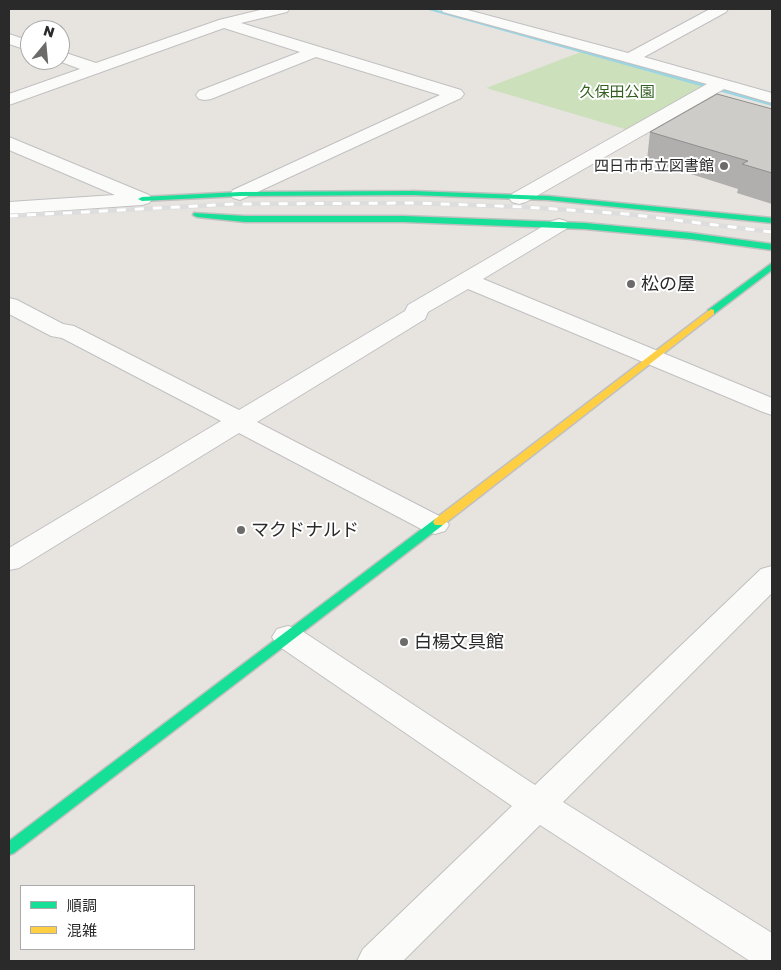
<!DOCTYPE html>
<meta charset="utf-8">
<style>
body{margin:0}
#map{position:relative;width:781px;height:970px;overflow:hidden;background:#e7e4e0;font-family:"Golos Text","Noto Sans JP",sans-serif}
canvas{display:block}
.frame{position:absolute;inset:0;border:10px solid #2a2a2a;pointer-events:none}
.legend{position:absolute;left:20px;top:885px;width:175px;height:65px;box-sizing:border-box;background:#fff;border:1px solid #aaa;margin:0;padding:6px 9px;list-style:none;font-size:15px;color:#2a2a2a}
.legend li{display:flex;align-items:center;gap:10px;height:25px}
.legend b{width:25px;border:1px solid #aaa}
.north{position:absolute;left:20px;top:20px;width:50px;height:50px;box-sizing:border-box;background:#fff;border:1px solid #aaa;border-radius:50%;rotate:17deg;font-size:14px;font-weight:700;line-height:20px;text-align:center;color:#2a2a2a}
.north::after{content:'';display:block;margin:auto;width:18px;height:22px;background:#6c6b6a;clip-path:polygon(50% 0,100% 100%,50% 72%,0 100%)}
</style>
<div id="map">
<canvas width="781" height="970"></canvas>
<div class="frame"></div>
<ul class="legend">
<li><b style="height:6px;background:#16e098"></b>順調</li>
<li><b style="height:6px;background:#ffcf43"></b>混雑</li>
</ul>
<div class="north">N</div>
</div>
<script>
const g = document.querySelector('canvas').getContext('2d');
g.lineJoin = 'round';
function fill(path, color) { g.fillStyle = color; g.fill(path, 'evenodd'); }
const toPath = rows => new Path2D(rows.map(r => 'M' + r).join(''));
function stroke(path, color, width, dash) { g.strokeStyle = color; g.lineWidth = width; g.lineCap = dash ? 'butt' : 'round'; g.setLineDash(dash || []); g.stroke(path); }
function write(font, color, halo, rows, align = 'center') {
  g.font = font + ' "Golos Text","Noto Sans JP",sans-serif'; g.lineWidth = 4; g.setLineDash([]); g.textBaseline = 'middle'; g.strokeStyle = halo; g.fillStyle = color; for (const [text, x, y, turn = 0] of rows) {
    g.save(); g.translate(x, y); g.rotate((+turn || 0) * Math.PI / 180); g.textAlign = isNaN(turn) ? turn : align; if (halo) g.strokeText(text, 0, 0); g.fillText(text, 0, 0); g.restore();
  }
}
fill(toPath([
 [586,50,708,82,707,87,628,130,486,88]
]), '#cde0bc');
fill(toPath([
 [425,9,433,9,728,89,772,102,772,106,425,9]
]), '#99d5e3');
const street = toPath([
 [264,9,289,9,287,12,241,23,461,90,464,94,461,98,240,200,233,198,230,194,233,190,440,95,316,57,211,99,205,100,199,99,196,95,199,91,300,52,224,28,9,105,9,94,80,69,56,60,60,60,60,51,96,63,219,20,264,9],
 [441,9,464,9,628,53,710,9,728,9,726,12,644,57,772,93,772,103,724,89,526,202,519,204,512,202,509,198,512,194,707,84,443,12,441,9],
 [9,34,30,41,30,51,9,44,9,34],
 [9,137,149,195,152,199,149,203,142,205,9,214,9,202,115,195,9,150,9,137],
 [559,219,566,221,569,225,566,229,483,279,772,398,772,415,763,412,468,289,428,312,425,319,257,422,445,519,449,525,445,531,435,534,425,531,239,433,19,568,9,570,9,548,221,421,62,338,51,336,9,314,9,298,17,300,63,324,74,326,239,410,405,311,408,305,552,221,559,219],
 [772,566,772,593,563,802,772,933,772,961,750,961,540,825,403,961,357,961,363,949,512,806,277,645,272,637,277,629,288,626,299,629,535,785,761,569,772,566]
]);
const fast = toPath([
 [412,191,548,196,772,218,772,223,548,200,412,195,240,196,142,201,138,199,142,197,240,192,412,191],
 [194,213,245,216,404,216,585,223,691,233,772,244,772,250,691,239,585,229,404,222,245,222,197,217,193,215,194,213],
 [772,263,772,270,714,314,708,314,708,310,772,263],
 [439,518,443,519,445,522,443,525,14,853,9,855,9,841,435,519,439,518]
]);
const slow = toPath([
 [711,309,714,310,714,314,443,525,435,525,433,522,435,519,711,309]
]);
stroke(street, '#c1c0c1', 2);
stroke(fast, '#c1c0c1', 3);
stroke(slow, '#c1c0c1', 3);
fill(street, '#fbfbfa');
fill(fast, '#16e098');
fill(slow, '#ffcf43');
const rail = toPath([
 [9,216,234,204,417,203,525,207,627,214,772,232]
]);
stroke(rail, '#ddddde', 4.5);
stroke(rail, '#fff', 3, [9]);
fill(toPath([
 [772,109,772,204,737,193,738,189,647,160,650,132]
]), '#b1afad');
const building = toPath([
 [717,94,772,109,772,173,742,164,748,161,650,132,717,94]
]);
fill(building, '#ceccc9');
stroke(building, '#908f8d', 1);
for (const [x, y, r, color] of [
 [724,166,5,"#6c6b6a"],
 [631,284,5,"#6c6b6a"],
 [241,530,5,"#6c6b6a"],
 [404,642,5,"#6c6b6a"]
]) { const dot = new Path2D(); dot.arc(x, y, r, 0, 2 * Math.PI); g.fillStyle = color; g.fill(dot); stroke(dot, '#fff', 2); }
write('15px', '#326020', '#fff', [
 ["久保田公園",617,92]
]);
write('15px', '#2a2a2a', '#fff', [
 ["四日市市立図書館",714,166]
], 'right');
write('18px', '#2a2a2a', '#fff', [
 ["松の屋",641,284],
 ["マクドナルド",251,530],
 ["白楊文具館",414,642]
], 'left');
</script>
